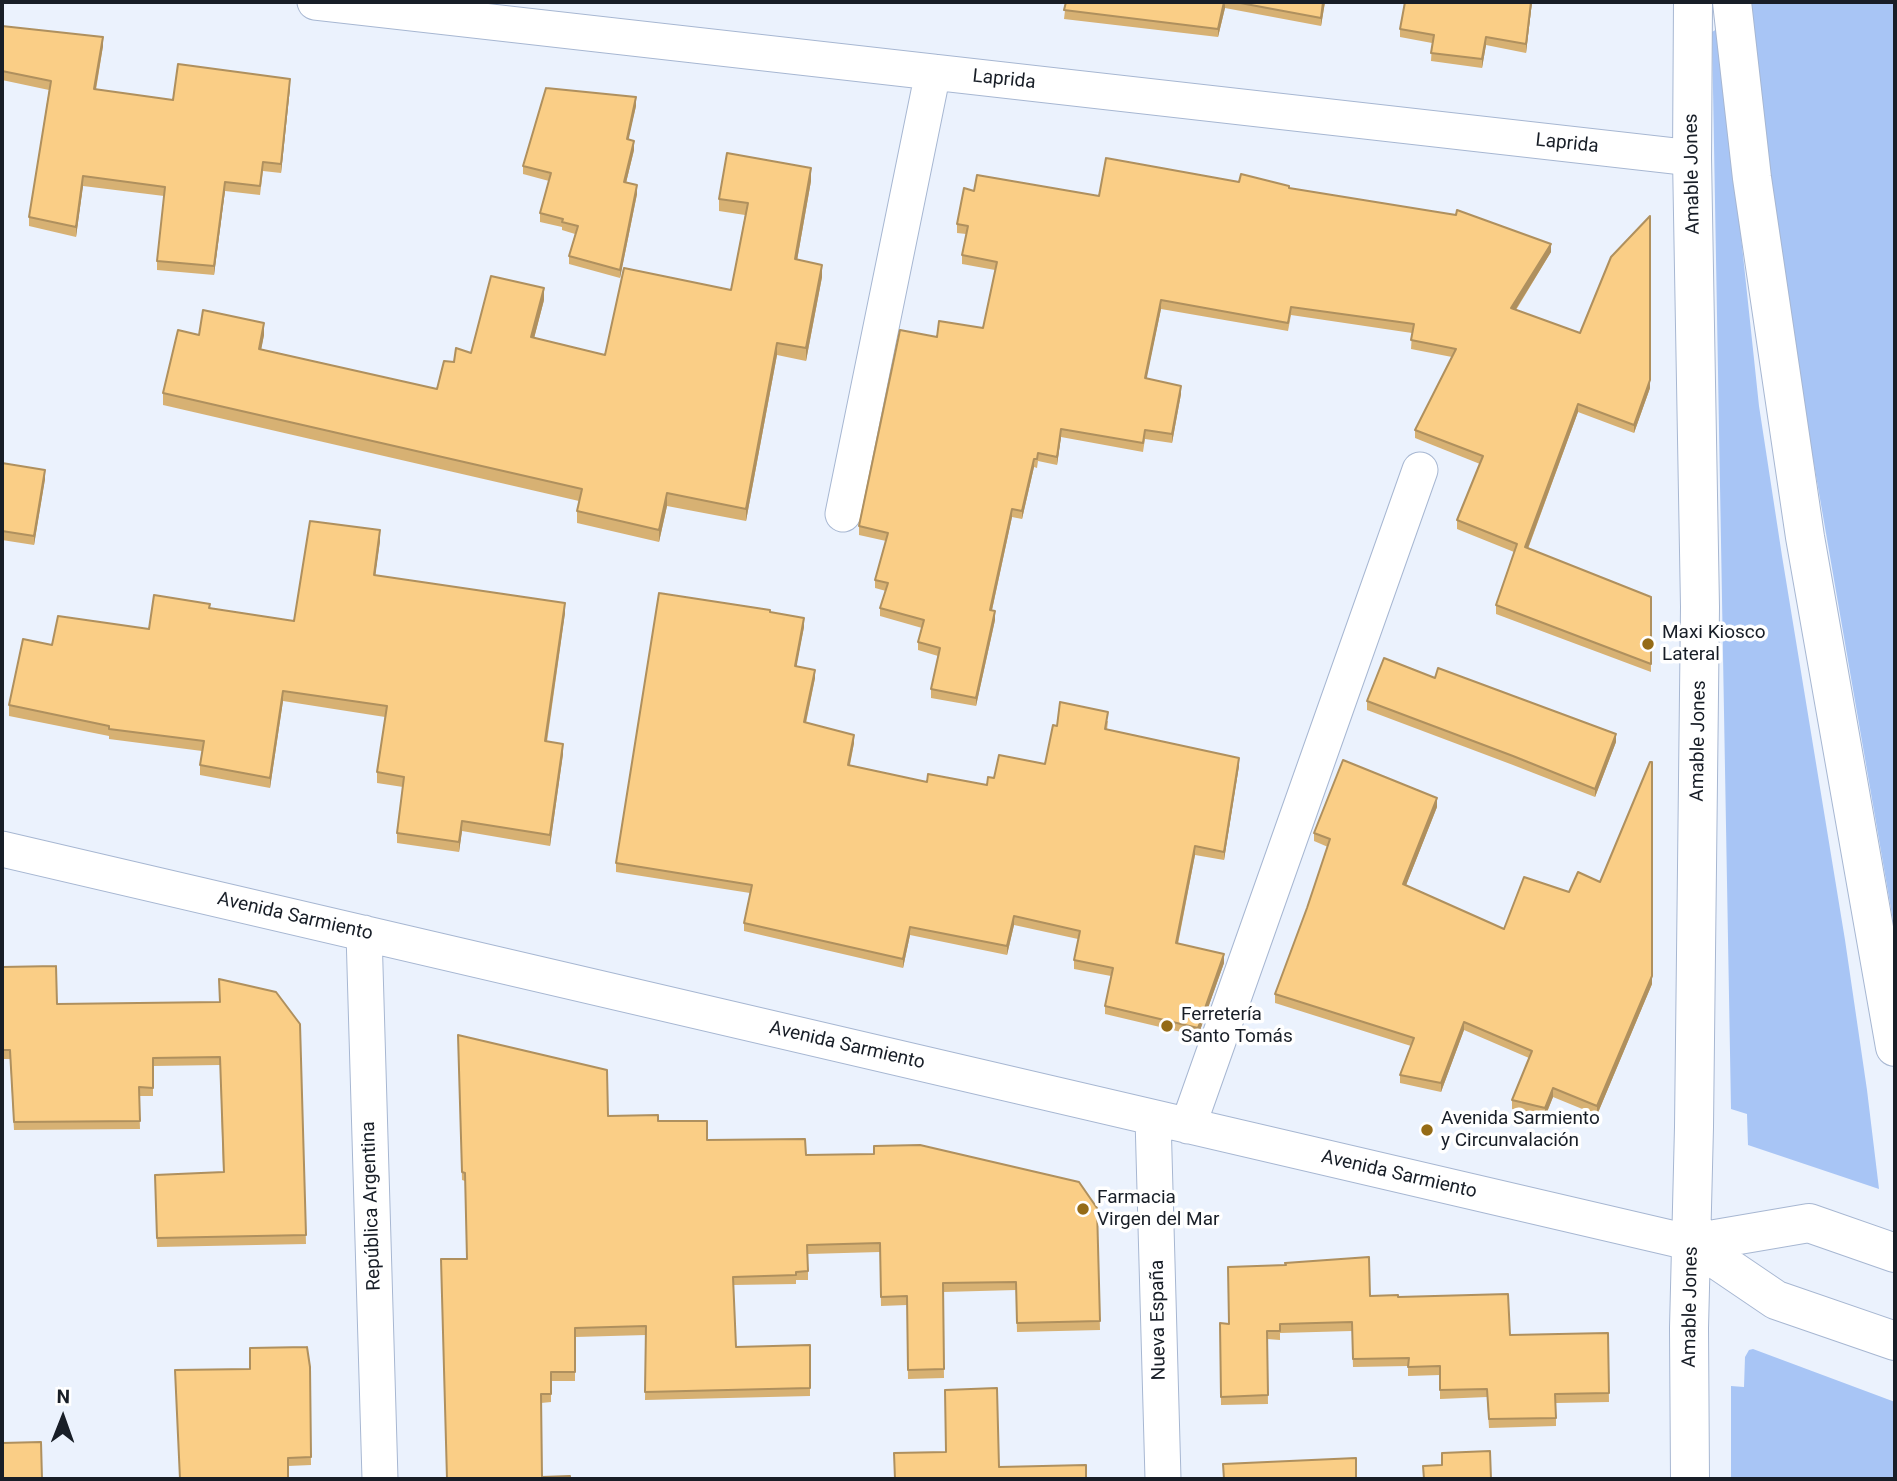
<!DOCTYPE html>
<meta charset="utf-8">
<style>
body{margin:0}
#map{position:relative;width:1897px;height:1481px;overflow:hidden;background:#ebf2fd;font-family:Roboto,sans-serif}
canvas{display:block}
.frame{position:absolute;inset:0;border:4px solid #181e27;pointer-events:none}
.north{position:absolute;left:28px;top:1383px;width:70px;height:70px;-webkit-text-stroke:5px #fff;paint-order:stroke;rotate:1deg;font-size:19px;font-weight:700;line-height:28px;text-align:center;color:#181e27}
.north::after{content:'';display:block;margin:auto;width:24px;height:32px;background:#181e27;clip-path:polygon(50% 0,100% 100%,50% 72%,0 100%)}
</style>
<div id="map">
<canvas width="1897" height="1481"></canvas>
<div class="frame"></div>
<div class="north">N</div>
</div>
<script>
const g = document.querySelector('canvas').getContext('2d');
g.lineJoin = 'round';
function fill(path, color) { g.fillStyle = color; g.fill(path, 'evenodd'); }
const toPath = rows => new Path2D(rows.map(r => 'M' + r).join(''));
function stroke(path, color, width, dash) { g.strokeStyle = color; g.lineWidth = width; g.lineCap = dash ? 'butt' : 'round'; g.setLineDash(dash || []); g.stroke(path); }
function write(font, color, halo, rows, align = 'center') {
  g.font = font + ' Roboto,sans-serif'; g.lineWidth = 7; g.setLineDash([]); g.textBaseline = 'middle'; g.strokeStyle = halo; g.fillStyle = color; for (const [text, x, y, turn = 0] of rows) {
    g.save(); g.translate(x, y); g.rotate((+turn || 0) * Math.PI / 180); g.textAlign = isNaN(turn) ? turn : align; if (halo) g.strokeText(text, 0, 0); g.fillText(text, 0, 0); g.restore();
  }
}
fill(toPath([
 [1749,2,1895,2,1895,932,1792,337,1759,117],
 [1717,29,1733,161,1759,406,1782,556,1845,940,1867,1090,1879,1189,1748,1145,1747,1114,1731,1109,1712,32],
 [1753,1349,1895,1402,1895,1479,1731,1479,1731,1386,1744,1387,1745,1357,1749,1350]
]), '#a8c5f5');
const street = toPath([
 [315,2,1692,158],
 [843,514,933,72],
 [2,849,1692,1243],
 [364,933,380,1479],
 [1153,1118,1163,1479],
 [1188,1126,1420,470]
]);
const secondary = toPath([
 [1692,1243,1776,1300,1895,1341],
 [1692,1243,1809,1223,1895,1253],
 [1690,1479,1689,1328,1694,1127,1700,607,1692,158,1693,2]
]);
const highway = toPath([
 [1732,2,1752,178,1805,537,1895,1047]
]);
stroke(street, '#a7b7d2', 37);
stroke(secondary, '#a7b7d2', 40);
stroke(highway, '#a7b7d2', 40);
stroke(street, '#fff', 35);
stroke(secondary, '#fff', 38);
stroke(highway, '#fff', 38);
fill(toPath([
 [915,2,935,2,934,4],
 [1066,2,1325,2,1321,26,1225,8,1218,37,1064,19],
 [1405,2,1532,2,1526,53,1486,45,1482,68,1431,61,1432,43,1400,37,1400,29],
 [2,26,103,46,96,90,173,100,290,88,281,173,263,171,260,195,225,191,214,275,157,270,157,261,164,196,83,186,76,237,29,226,29,217,49,90,2,80],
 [636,106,628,139,634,150,626,183,637,194,620,278,569,264,569,256,575,234,562,230,562,227,540,222,540,213,549,181,523,174,523,166],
 [811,181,797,260,822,277,806,361,777,355,746,521,667,506,659,542,577,523,577,511,579,501,163,405,163,393,199,335,264,335,261,349,437,389,454,362,471,353,544,300,534,338,605,355,731,290,745,215,719,211,719,199],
 [1239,182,1289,188,1551,252,1516,310,1580,333,1650,216,1650,388,1634,433,1578,412,1528,549,1651,597,1651,672,1496,614,1496,605,1514,552,1457,529,1457,520,1480,464,1415,438,1415,430,1452,357,1411,349,1412,333,1291,315,1288,331,1161,309,1146,379,1181,394,1172,443,1145,439,1143,452,1061,437,1057,465,1038,461,1037,468,1034,467,1022,519,1012,517,992,610,995,620,976,706,931,698,931,689,938,656,918,650,918,642,922,628,880,616,880,608,886,591,875,588,875,580,886,541,859,535,859,526,937,337,983,328,995,270,962,264,962,255,966,234,957,233,957,224,974,191,1099,196],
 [2,463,45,479,34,545,2,540],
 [380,541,375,575,565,613,547,742,563,754,550,846,462,831,459,852,397,843,397,833,403,787,377,783,377,772,385,717,283,701,270,788,200,775,200,765,202,751,109,739,109,736,9,716,9,705,52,645,149,629,210,608,294,621],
 [770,612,804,627,796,666,815,678,806,723,854,743,850,765,927,782,987,785,994,778,1045,764,1057,726,1108,721,1107,730,1239,766,1224,860,1195,855,1178,944,1224,963,1198,1036,1105,1014,1105,1006,1111,976,1074,969,1074,960,1078,939,1014,925,1007,955,910,935,903,968,744,931,744,923,750,893,616,872,616,863],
 [1435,678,1616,742,1595,797,1513,765,1367,710,1367,701],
 [1437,807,1406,885,1504,929,1652,984,1597,1115,1553,1097,1545,1117,1512,1109,1512,1100,1529,1058,1464,1030,1441,1092,1400,1083,1400,1075,1411,1046,1275,1003,1275,994,1307,908,1328,847,1314,841,1314,833],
 [2,967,57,1004,300,1024,306,1244,157,1247,155,1175,223,1172,220,1065,153,1066,153,1096,139,1096,140,1129,14,1130,10,1059,2,1059],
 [458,1035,608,1116,658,1121,707,1140,806,1155,1097,1208,1100,1330,1017,1332,1016,1290,943,1292,944,1378,908,1379,907,1305,881,1306,880,1252,808,1254,808,1280,796,1280,796,1284,733,1285,736,1347,810,1345,810,1396,645,1400,646,1335,575,1337,575,1381,551,1381,551,1402,541,1403,542,1477,447,1479,467,1259,465,1181,462,1180],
 [1370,1296,1398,1297,1510,1335,1608,1333,1609,1402,1556,1403,1556,1426,1489,1428,1487,1397,1440,1399,1440,1375,1408,1376,1408,1366,1353,1367,1352,1331,1280,1333,1280,1340,1267,1339,1268,1404,1221,1405,1220,1323,1229,1324],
 [310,1367,311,1465,288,1466,179,1479]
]), '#d7b173');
fill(toPath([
 [1225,2,1225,8,1218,37,1218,29],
 [1323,2,1325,2,1321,26,1321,18],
 [1531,2,1532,2,1526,53,1526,44],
 [103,37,103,46,94,99,94,89],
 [1486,37,1486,45,1482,68,1482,59],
 [290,79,290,88,281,173,281,164],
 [636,97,636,106,627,147,627,139],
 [634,141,634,150,624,191,624,182],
 [811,168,811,181,795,272,795,259],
 [83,176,83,186,76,237,76,227],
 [225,182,225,191,214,275,214,266],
 [637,185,637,194,620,278,620,270],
 [1551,244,1551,252,1511,317,1511,308],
 [822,265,822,277,806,361,806,348],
 [544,288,544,300,531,350,531,337],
 [1161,300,1161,309,1145,387,1145,378],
 [264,323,264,335,259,361,259,349],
 [777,343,777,355,746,521,746,509],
 [1650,380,1650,388,1634,433,1634,425],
 [1181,386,1181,394,1172,443,1172,434],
 [1578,404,1578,412,1525,556,1525,547],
 [1061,429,1061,437,1057,465,1057,457],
 [1034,459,1034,467,1022,519,1022,511],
 [45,470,45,479,34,545,34,536],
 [667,493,667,506,659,542,659,530],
 [1012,509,1012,517,990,619,990,610],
 [380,530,380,541,374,586,374,575],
 [565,603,565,613,545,752,545,741],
 [995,611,995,620,976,706,976,698],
 [804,618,804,627,795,675,795,666],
 [815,670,815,678,804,731,804,722],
 [283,691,283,701,270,788,270,778],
 [1616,734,1616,742,1595,797,1595,789],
 [854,735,854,743,848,773,848,765],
 [563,744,563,754,550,846,550,835],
 [1239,758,1239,766,1224,860,1224,852],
 [1437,798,1437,807,1403,893,1403,884],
 [462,821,462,831,459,852,459,842],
 [1195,846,1195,855,1176,952,1176,943],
 [1014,916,1014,925,1007,955,1007,946],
 [910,927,910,935,903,968,903,959],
 [1224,954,1224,963,1198,1036,1198,1028],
 [1652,976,1652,984,1597,1115,1597,1106],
 [1464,1022,1464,1030,1441,1092,1441,1083],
 [1553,1088,1553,1097,1545,1117,1545,1108]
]), '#af905e');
const building = toPath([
 [1066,2,1224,2,1218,29,1064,10,1066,2],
 [1235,2,1323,2,1321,18,1235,2],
 [1405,2,1531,2,1526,44,1486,37,1482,59,1431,53,1434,35,1400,29,1405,2],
 [2,26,103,37,94,89,173,100,178,64,290,79,281,164,263,162,260,186,225,182,214,266,157,261,165,187,83,176,76,227,29,217,51,81,2,71,2,26],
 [546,88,636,97,627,139,634,141,624,182,637,185,620,270,569,256,578,226,562,222,563,219,540,213,551,173,523,166,546,88],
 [727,153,811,168,795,259,822,265,806,348,777,343,746,509,667,493,659,530,577,511,582,489,163,393,178,330,199,335,203,310,264,323,259,349,437,389,444,361,454,362,456,348,471,353,491,276,544,288,531,337,605,355,624,268,731,290,748,203,719,199,727,153],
 [1106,158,1239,182,1241,174,1289,186,1289,188,1456,215,1457,210,1551,244,1511,308,1580,333,1611,257,1650,216,1650,380,1634,425,1578,404,1525,547,1651,597,1651,664,1496,605,1517,544,1457,520,1483,456,1415,430,1456,349,1411,340,1414,324,1291,307,1288,323,1161,300,1145,378,1181,386,1172,434,1145,430,1143,443,1061,429,1057,457,1038,453,1037,459,1034,459,1022,511,1012,509,990,610,995,611,976,698,931,689,940,648,918,642,924,620,880,608,888,583,875,580,888,533,859,526,900,330,937,337,939,321,983,328,997,262,962,255,968,226,957,224,964,188,974,191,977,175,1099,196,1106,158],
 [2,463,45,470,34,536,2,531,2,463],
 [310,521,380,530,374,575,565,603,545,741,563,744,550,835,462,821,459,842,397,833,404,777,377,772,387,706,283,691,270,778,200,765,204,741,109,729,109,726,9,705,23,639,52,645,58,616,149,629,154,595,210,604,209,608,294,621,310,521],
 [659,593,770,610,770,612,804,618,795,666,815,670,804,722,854,735,848,765,927,782,928,774,987,785,988,777,994,778,999,755,1045,764,1053,725,1057,726,1060,702,1108,712,1105,729,1239,758,1224,852,1195,846,1176,943,1224,954,1198,1028,1105,1006,1113,968,1074,960,1080,931,1014,916,1007,946,910,927,903,959,744,923,752,885,616,863,659,593],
 [1384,658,1435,678,1438,668,1616,734,1595,789,1513,756,1367,701,1384,658],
 [1343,760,1437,798,1403,884,1504,929,1524,877,1569,892,1578,872,1600,882,1650,762,1652,762,1652,976,1597,1106,1553,1088,1545,1108,1512,1100,1532,1051,1464,1022,1441,1083,1400,1075,1414,1038,1275,994,1307,908,1330,839,1314,833,1343,760],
 [56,966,57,1004,220,1002,219,979,276,992,300,1024,306,1235,157,1238,155,1175,224,1172,220,1057,153,1058,153,1088,139,1087,140,1121,14,1122,10,1050,2,1050,2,967,56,966],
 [458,1035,607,1070,608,1116,658,1115,658,1121,707,1121,707,1140,805,1139,806,1155,874,1154,874,1146,920,1145,1079,1182,1097,1208,1100,1321,1017,1323,1016,1282,943,1283,944,1369,908,1370,907,1296,881,1297,880,1243,807,1245,808,1271,796,1272,796,1275,733,1277,736,1347,810,1345,810,1388,645,1392,646,1326,575,1328,575,1372,551,1372,551,1394,541,1394,542,1477,570,1476,570,1479,447,1479,441,1259,467,1259,465,1173,462,1172,458,1035],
 [1369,1257,1370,1296,1398,1295,1398,1297,1508,1294,1510,1335,1608,1333,1609,1393,1555,1394,1556,1418,1489,1419,1487,1389,1440,1390,1440,1366,1408,1367,1409,1358,1353,1359,1352,1322,1280,1324,1280,1331,1267,1331,1268,1395,1221,1397,1220,1323,1229,1324,1228,1267,1286,1265,1285,1263,1369,1257],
 [307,1347,310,1367,311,1457,288,1458,288,1479,180,1479,175,1370,250,1369,250,1348,307,1347],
 [997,1388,999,1467,1086,1465,1086,1479,895,1479,894,1453,946,1452,945,1390,997,1388],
 [41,1442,42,1479,2,1479,2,1443,41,1442],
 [1490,1451,1491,1479,1424,1479,1423,1466,1442,1465,1442,1453,1490,1451],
 [1356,1458,1356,1479,1224,1479,1223,1464,1356,1458]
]);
fill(building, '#face86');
stroke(building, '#af905e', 2);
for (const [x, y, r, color] of [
 [1648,644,7,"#956b16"],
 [1167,1026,7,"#956b16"],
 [1427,1130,7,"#956b16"],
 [1083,1209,7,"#956b16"]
]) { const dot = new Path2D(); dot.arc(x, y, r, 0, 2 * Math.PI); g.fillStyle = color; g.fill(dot); stroke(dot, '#fff', 2.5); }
write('19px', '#181e27', '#fff', [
 ["Laprida",1004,80,6],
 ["Laprida",1567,144,6],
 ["Amable Jones",1693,174,-91],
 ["Amable Jones",1699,741,-89],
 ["Avenida Sarmiento",295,917,13],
 ["Avenida Sarmiento",847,1046,13],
 ["Avenida Sarmiento",1399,1175,13],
 ["República Argentina",372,1206,-92],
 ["Amable Jones",1691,1307,-89],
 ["Nueva España",1159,1320,-91]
]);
write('19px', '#181e27', '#fff', [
 ["Maxi Kiosco",1662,633],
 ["Lateral",1662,655],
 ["Ferretería",1181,1015],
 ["Santo Tomás",1181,1037],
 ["Avenida Sarmiento",1441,1119],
 ["y Circunvalación",1441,1141],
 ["Farmacia",1097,1198],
 ["Virgen del Mar",1097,1220]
], 'left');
</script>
